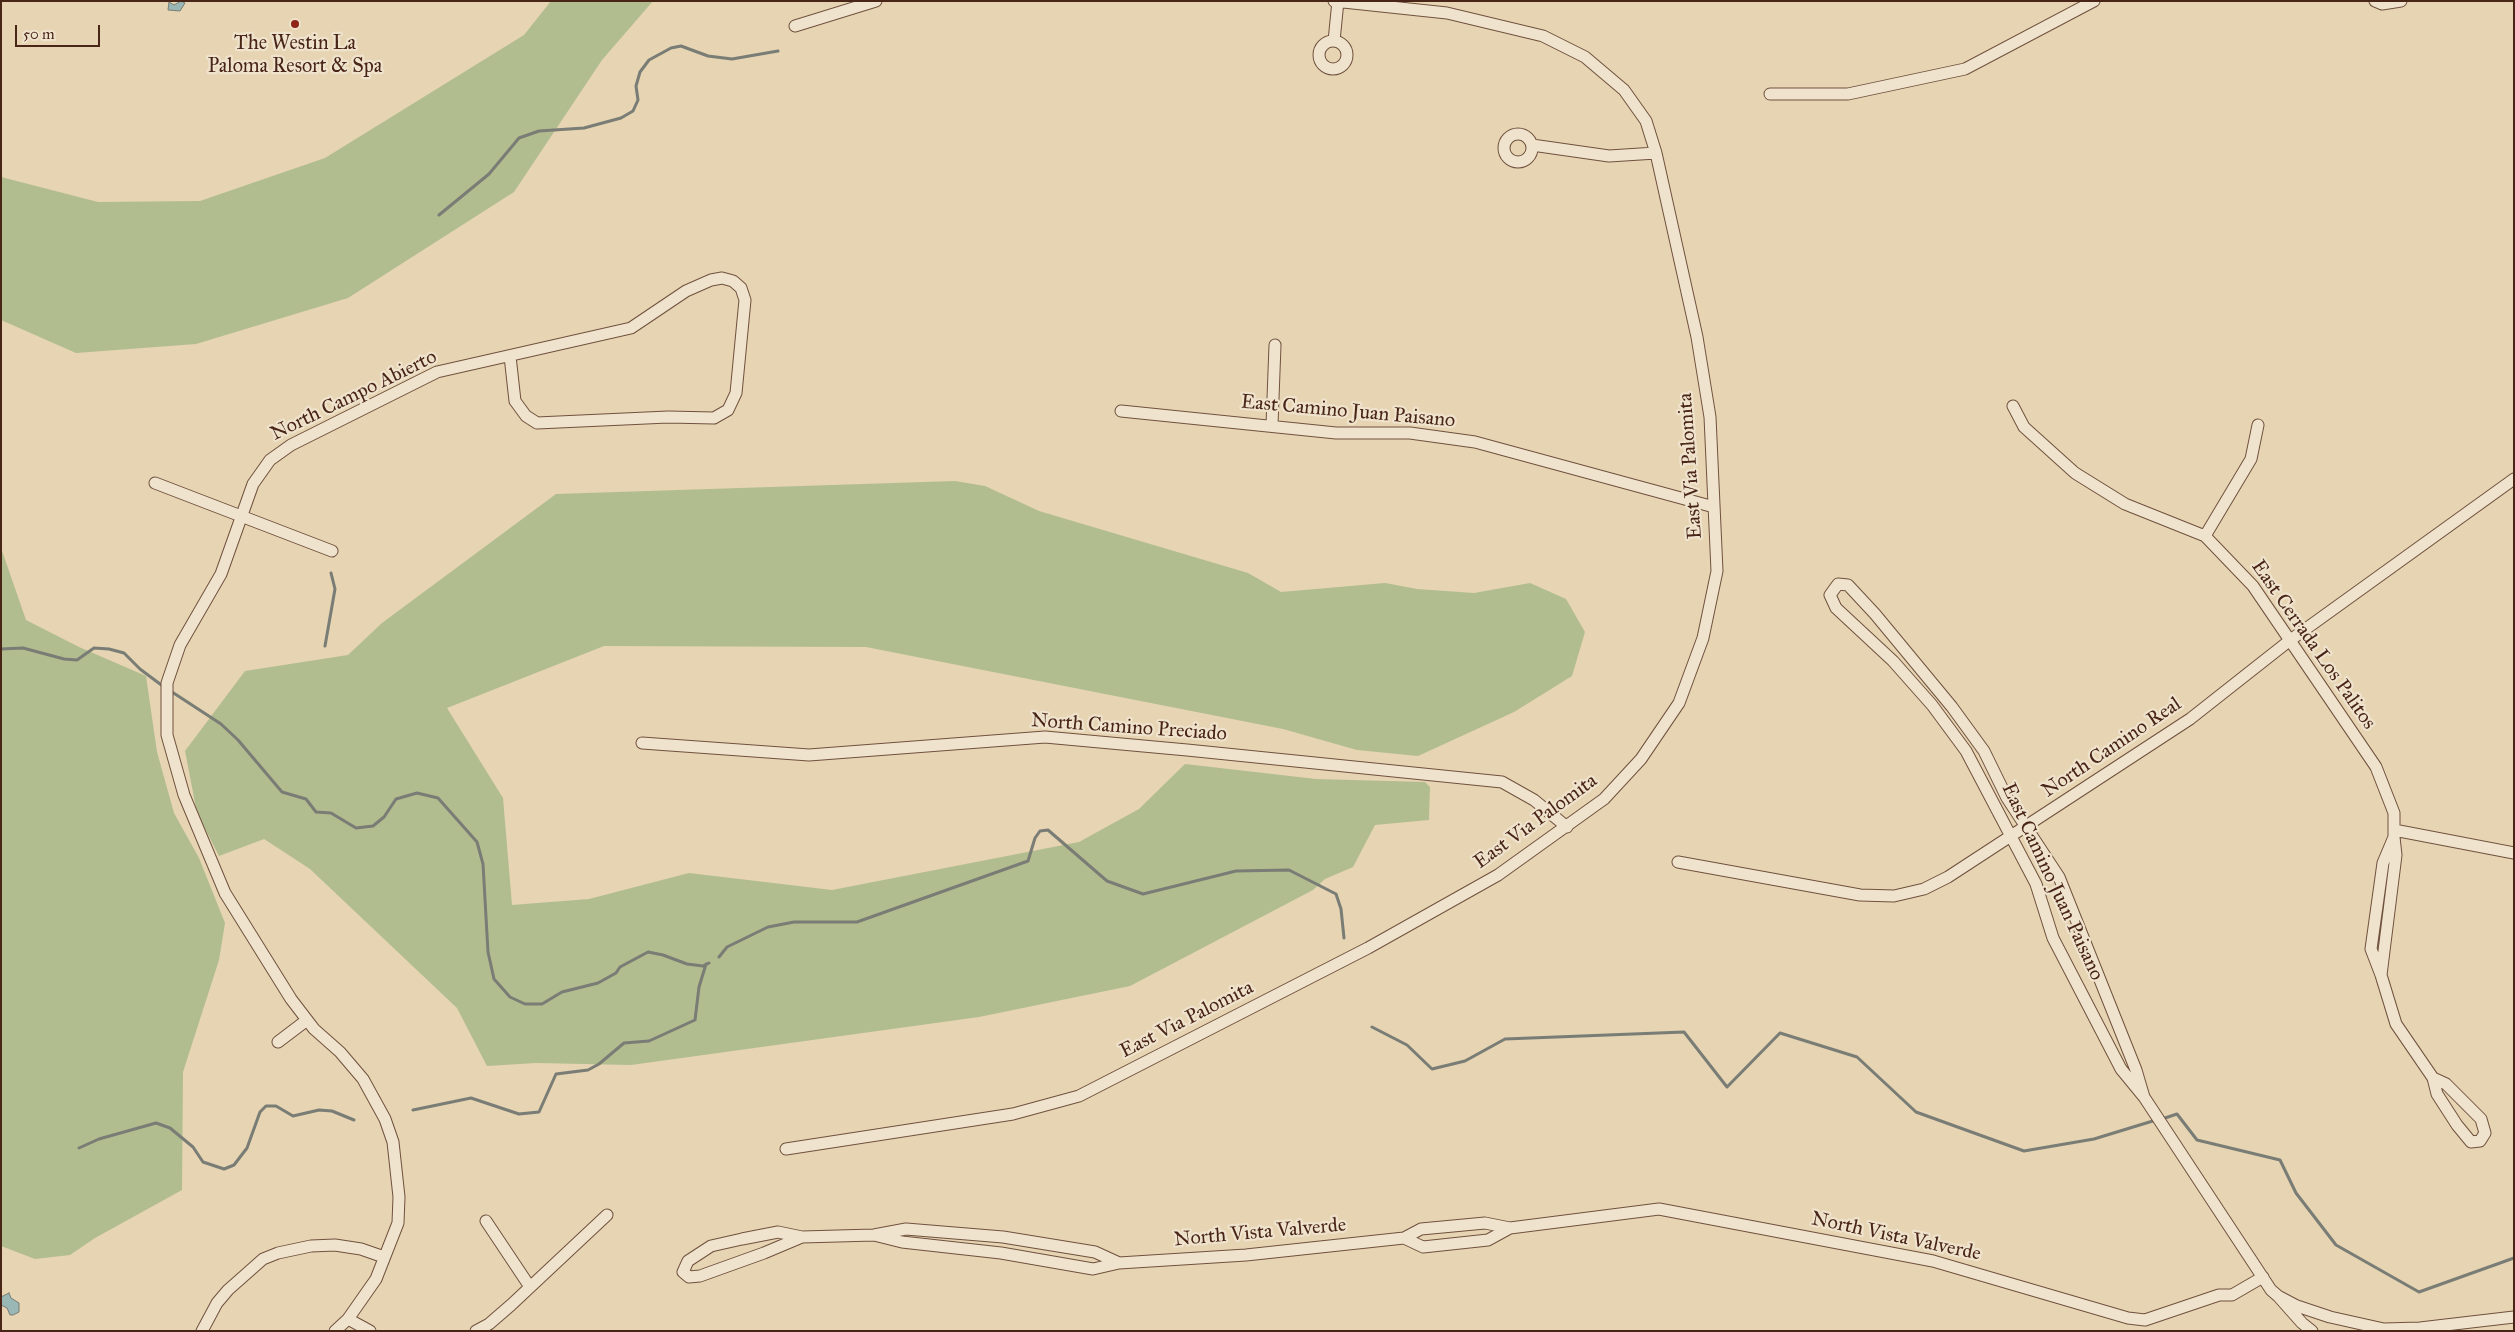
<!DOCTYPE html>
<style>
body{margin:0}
#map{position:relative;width:2515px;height:1332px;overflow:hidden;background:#e6d4b2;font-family:"IM FELL Great Primer",serif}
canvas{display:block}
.frame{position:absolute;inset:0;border:2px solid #492517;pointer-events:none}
.scale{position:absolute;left:15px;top:25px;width:85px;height:22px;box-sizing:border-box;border:2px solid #492517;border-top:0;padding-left:6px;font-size:15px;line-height:18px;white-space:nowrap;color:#492517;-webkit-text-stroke:4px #efe3cd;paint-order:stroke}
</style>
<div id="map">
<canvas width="2515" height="1332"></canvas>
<div class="frame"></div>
<div class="scale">50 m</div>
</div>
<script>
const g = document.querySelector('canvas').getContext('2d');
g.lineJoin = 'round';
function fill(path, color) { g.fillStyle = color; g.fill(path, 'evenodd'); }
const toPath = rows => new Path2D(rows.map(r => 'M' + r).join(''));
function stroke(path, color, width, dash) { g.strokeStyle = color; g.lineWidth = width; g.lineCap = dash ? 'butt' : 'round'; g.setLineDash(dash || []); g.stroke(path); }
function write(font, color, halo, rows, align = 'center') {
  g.font = font + ' "IM FELL Great Primer",serif'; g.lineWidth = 4.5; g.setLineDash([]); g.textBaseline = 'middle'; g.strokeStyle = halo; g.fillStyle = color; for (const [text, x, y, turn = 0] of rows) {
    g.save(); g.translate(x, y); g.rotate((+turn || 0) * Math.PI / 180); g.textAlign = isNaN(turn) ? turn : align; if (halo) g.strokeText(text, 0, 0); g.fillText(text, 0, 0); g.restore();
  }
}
fill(toPath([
 [551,1,653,1,602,60,514,192,348,298,196,344,76,353,1,320,1,177,98,202,200,201,325,158,524,35],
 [955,481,985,486,1039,511,1248,573,1281,592,1385,583,1417,589,1474,593,1530,583,1566,599,1585,632,1572,676,1514,712,1418,756,1357,750,1283,729,866,647,604,646,447,708,503,798,512,905,589,899,689,873,832,890,1079,842,1139,809,1185,764,1316,779,1425,782,1430,787,1429,820,1375,825,1353,867,1325,879,1313,890,1130,986,979,1017,631,1065,536,1063,487,1066,457,1008,310,869,264,839,219,856,197,813,185,751,245,671,348,655,382,623,556,494],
 [1,548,26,620,79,647,146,676,157,752,174,813,199,858,225,923,219,960,183,1072,182,1190,95,1238,70,1255,35,1259,1,1246]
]), '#b1bd8f');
const water = toPath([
 [181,1,185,3,180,11,168,10,169,2,174,5,181,1],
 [9,1293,11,1298,19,1303,19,1312,13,1315,10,1315,7,1308,1,1305,1,1297,9,1293]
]);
fill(water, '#99b7b4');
stroke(water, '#797d75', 1);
stroke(toPath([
 [439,215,489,174,519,138,539,131,584,128,621,118,633,111,638,100,636,86,640,72,649,60,671,48,681,46,708,56,732,59,778,51],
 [325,646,335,589,331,573],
 [1,649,23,648,64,659,77,660,94,648,109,649,124,653,140,669,164,687],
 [169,690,221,724,238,740,282,792,306,799,316,812,331,813,356,828,373,826,384,817,396,799,417,793,438,798,477,842,483,864,488,952,494,979,510,997,525,1004,542,1004,562,992,598,983,616,973,620,967,648,952,663,955,687,964,703,966,709,963],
 [719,957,727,947,768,927,794,922,857,922,1028,861,1035,838,1040,831,1048,830,1107,881,1143,894,1236,871,1289,870,1336,894,1341,909,1344,938],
 [1372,1027,1407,1045,1432,1069,1465,1061,1505,1039,1684,1032,1727,1087,1780,1033,1857,1057,1916,1112,2024,1151,2094,1139,2156,1120],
 [413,1110,471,1098,519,1114,539,1112,556,1074,588,1070,599,1064,624,1043,649,1041,695,1020,699,987,706,964],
 [2162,1119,2177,1114,2197,1140,2280,1160,2296,1193,2336,1245,2419,1292,2514,1258],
 [79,1148,99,1139,156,1123,170,1128,193,1147,203,1162,224,1169,234,1165,247,1148,260,1112,266,1106,276,1106,293,1116,319,1110,332,1111,354,1120]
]), '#797d75', 3);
const street = toPath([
 [2375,1,2382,4,2401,1],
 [795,26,876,1],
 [1334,41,1338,1],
 '1319 55a14 14 0 1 1 28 0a14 14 0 1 1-28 0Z',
 [1770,94,1848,94,1965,69,2094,1],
 '1504 148a14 14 0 1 1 28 0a14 14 0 1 1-28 0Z',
 [1532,145,1609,156,1656,153],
 [2013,406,2024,427,2075,473,2125,504,2205,536,2253,586,2376,767,2394,813,2394,837],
 [1121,411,1336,433,1410,433,1475,442,1714,507],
 [1272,425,1275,345],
 [155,483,332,551],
 [2205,536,2251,459,2258,425],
 [642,743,809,755,1045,737,1187,750,1502,782,1534,800,1567,827],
 [2394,830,2514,853],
 [1678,862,1860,895,1894,896,1924,889,1948,877,2190,719,2289,641,2514,479],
 [2381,975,2396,855,2394,837,2383,863,2371,949,2381,975,2396,1024,2433,1078,2437,1094,2457,1125,2471,1142,2480,1141,2485,1133,2481,1119,2446,1084,2433,1078],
 [278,1042,307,1020],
 [2144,1097,2136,1070,2059,877,2007,798,1984,751,1952,707,1875,614,1848,585,1838,584,1830,595,1836,608,1893,661,1932,705,1966,751,2036,884,2053,938,2121,1069,2144,1097,2271,1290,2278,1296],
 [786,1149,1013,1114,1079,1096,1368,948,1498,875,1604,799,1641,759,1679,703,1703,638,1717,571,1710,417,1697,337,1656,153,1646,121,1624,90,1585,57,1543,36,1447,13,1334,1],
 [486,1221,530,1287],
 [874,1235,902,1242,1001,1253,1093,1269,1119,1263,1246,1255,1404,1238,1421,1229,1485,1223,1510,1228,1659,1209,1933,1261,2128,1318,2145,1320,2219,1295,2232,1295,2263,1277],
 [802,1237,764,1253,700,1276,689,1277,683,1272,688,1261,711,1246,742,1239,778,1232,802,1237,874,1235,906,1229,1003,1237,1095,1252,1119,1263],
 [1404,1238,1423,1247,1488,1240,1510,1228],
 [348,1319,370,1331],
 [202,1331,217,1303,228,1290,263,1259,278,1253,311,1246,335,1245,361,1249,384,1257],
 [335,1331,348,1319,376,1279,398,1223,399,1197,393,1142,385,1119,363,1079,340,1052,314,1029,291,999,225,893,184,795,167,735,167,683,180,645,221,574,253,484,270,460,291,445,437,372,631,328,686,291,711,280,722,278,733,281,741,288,745,300,736,393,728,410,714,418,668,417,537,423,526,416,515,401,510,356],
 [476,1331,489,1324,511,1305,607,1215],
 [2312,1331,2302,1323,2278,1296,2297,1306,2330,1317,2384,1329,2420,1328,2514,1317]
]);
stroke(street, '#70513e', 13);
stroke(street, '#efe3cd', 11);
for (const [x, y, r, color] of [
 [295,24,5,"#8f2418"]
]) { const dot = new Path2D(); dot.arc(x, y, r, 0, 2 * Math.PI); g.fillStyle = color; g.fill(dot); stroke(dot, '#efe3cd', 2); }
write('20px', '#492517', '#efe3cd', [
 ["The Westin La",295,44],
 ["Paloma Resort & Spa",295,67]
]);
write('20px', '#492517', '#efe3cd', [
 ["North Campo Abierto",354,396,-26],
 ["East Camino Juan Paisano",1348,412,5],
 ["East Via Palomita",1691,466,-94],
 ["East Cerrada Los Palitos",2313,645,55],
 ["North Camino Preciado",1129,728,4],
 ["North Camino Real",2112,748,-34],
 ["East Via Palomita",1536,822,-36],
 ["East Camino Juan Paisano",2052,882,65],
 ["East Via Palomita",1187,1020,-27],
 ["North Vista Valverde",1260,1233,-5],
 ["North Vista Valverde",1896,1237,12]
]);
</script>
